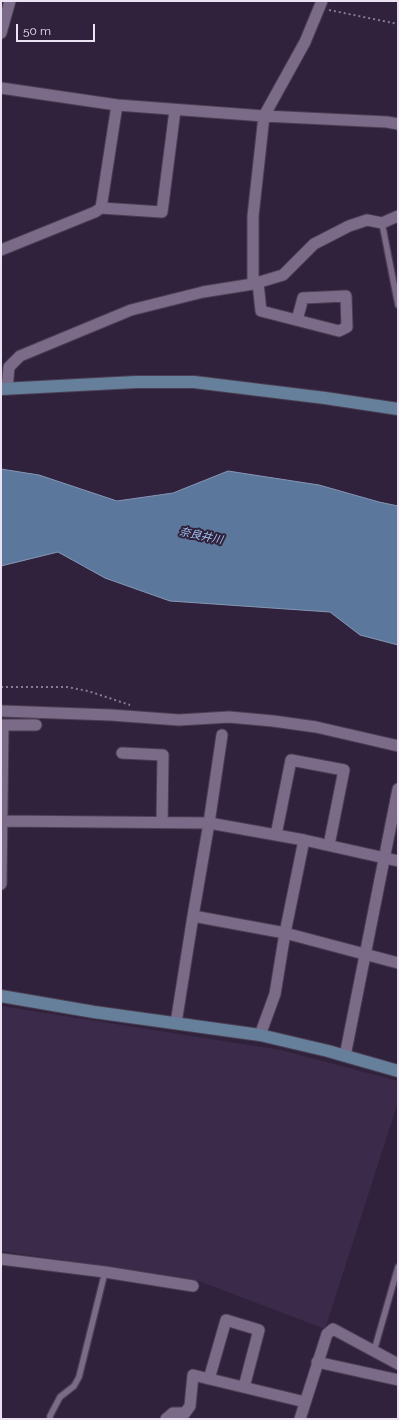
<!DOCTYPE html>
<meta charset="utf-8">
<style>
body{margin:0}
#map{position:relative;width:399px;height:1420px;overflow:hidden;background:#30223c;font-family:Raleway,sans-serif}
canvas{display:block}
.frame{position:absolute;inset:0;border:2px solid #ebe3f4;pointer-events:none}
.scale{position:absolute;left:16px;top:24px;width:79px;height:18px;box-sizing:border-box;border:2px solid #ebe3f4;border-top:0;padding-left:5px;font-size:12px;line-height:14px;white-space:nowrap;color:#ebe3f4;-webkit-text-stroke:3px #30223c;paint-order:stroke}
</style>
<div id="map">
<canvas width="399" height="1420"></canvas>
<div class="frame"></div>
<div class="scale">50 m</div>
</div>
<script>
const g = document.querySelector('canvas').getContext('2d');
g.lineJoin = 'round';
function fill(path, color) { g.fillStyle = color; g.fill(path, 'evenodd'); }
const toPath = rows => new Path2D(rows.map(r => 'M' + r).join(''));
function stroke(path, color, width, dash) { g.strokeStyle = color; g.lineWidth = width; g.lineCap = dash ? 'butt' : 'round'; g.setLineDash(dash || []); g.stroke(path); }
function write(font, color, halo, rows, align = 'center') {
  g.font = font + ' Raleway,"Noto Sans JP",sans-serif'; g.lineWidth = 4; g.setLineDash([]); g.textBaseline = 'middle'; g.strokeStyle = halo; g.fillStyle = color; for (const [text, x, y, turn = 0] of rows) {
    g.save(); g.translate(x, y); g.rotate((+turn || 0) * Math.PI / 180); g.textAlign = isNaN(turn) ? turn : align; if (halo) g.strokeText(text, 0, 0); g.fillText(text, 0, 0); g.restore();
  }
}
fill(toPath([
 [1,1006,281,1050,398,1081,398,1102,325,1329,196,1280,1,1251]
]), '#3b2a49');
const water = toPath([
 [1,469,39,475,117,501,173,493,228,471,319,485,379,502,398,506,398,645,360,635,330,612,170,601,105,578,58,552,1,566,1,469]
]);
fill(water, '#5b779b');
stroke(water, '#8697b6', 1);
const lane = toPath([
 [382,223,398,305],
 [374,1351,398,1267],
 [50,1419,50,1416,60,1397,74,1386,79,1377,105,1272]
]);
const street = toPath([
 [1,33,10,1],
 [1,88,117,105,264,116,387,122,398,124],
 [101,208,162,212,175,110],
 [1,250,95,212,101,208,117,105],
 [258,283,261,311,339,331,347,327,346,296,303,298,297,320],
 [253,284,253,216,264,116,305,42,322,1],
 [7,389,9,367,20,356,131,310,203,292,253,284,283,275,314,244,349,226,367,220,382,223,398,216],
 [1,711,111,715,179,720,229,717,273,721,316,727,398,746],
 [122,753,163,755,162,823],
 [1,821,209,823,304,840,398,861],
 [276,835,291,760,344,770,329,845],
 [1,884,3,725,36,725],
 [193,916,209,823,222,735],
 [176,1023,193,916,285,933,398,963],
 [260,1035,275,994,285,933,304,840],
 [345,1056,398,789],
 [1,1259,105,1272,193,1286],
 [317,1362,398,1380],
 [209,1379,226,1320,259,1330,244,1387],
 [166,1419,173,1413,185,1413,190,1406,193,1375,305,1402],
 [300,1419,327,1334,333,1329,398,1364]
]);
const secondary = toPath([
 [1,389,136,382,194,382,325,398,398,409],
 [1,996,94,1012,260,1035,328,1051,398,1071]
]);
stroke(lane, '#4b3f54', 8);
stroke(street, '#4b3f54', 13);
stroke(secondary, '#4b3f54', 14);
stroke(toPath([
 [329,10,398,24],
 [1,687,67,687,88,691,130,705]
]), '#877c91', 2, [2, 3]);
stroke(lane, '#7b6b89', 5.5);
stroke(street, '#7b6b89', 11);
stroke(secondary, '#667f9a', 12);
write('italic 11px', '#a3c6f4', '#30223c', [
 ["奈良井川",201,536,12]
]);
</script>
